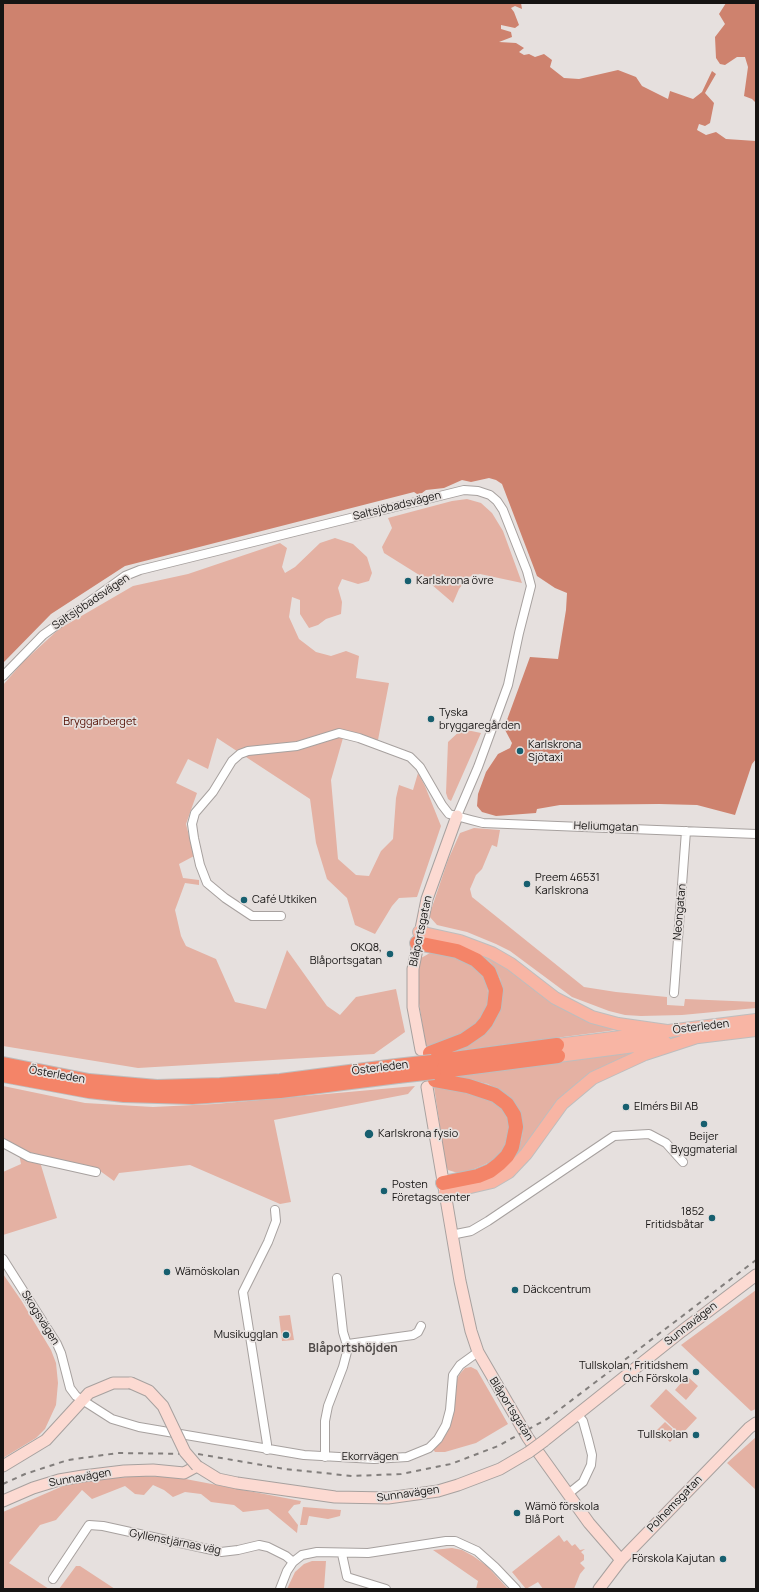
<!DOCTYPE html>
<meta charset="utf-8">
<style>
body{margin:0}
#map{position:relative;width:759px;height:1592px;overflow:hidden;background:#e6e0de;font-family:Manrope,sans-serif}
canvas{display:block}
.frame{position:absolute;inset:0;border:4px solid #161413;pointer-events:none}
</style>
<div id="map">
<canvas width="759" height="1592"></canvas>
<div class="frame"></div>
</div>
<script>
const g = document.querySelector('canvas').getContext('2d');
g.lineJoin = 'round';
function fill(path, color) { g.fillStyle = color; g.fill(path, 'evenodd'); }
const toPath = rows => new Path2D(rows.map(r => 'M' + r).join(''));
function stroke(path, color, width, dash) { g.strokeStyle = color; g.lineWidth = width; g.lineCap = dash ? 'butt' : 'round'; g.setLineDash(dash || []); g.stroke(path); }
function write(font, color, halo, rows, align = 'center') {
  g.font = font + ' Manrope,sans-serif'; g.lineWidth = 3.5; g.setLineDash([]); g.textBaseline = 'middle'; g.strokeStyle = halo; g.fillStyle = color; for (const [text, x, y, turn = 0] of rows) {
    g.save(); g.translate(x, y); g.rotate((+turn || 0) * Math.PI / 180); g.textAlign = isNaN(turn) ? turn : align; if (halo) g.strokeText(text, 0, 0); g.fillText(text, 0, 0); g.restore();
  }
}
fill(toPath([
 [467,499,481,503,492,513,503,531,522,583,480,574,468,577,459,589,453,603,424,578,384,553,382,547,392,528,388,518,452,501],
 [335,538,353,544,367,557,372,573,369,581,358,584,342,579,338,588,342,602,341,614,326,619,318,625,309,628,300,614,300,600,292,597,289,617,299,639,316,652,331,656,346,651,359,656,356,678,389,683,378,740,345,731,331,780,338,859,356,875,369,876,381,851,393,839,396,798,399,785,413,790,418,773,425,786,441,826,417,897,399,898,392,906,375,934,355,925,347,898,327,879,316,843,310,799,217,738,208,769,188,759,176,783,197,793,186,824,194,856,179,864,183,878,199,880,199,885,185,883,175,910,181,936,186,946,216,959,235,1002,266,1009,287,950,327,1006,340,1015,356,997,396,989,405,1032,374,1054,138,1068,3,1046,3,685,22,663,59,629,133,586,188,574,280,543,287,548,282,567,285,573,295,567,320,543],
 [462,729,481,733,451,801,448,799,446,793,448,742],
 [474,828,500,830,497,847,492,845,482,869,476,875,470,889,472,897,584,987,616,992,667,997,667,1005,684,1006,685,999,756,1002,756,1008,682,1015,641,1016,625,1015,609,1011,572,997,510,951,496,944,467,932,437,925,429,916,448,860,460,833],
 [474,948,624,1029,456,1051,472,1043,503,992,500,978,491,963],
 [430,953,451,956,472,964,482,973,487,982,489,1003,477,1024,452,1041,426,1048,419,1003,418,972,421,958],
 [636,1052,597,1071,507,1170,521,1141,523,1130,522,1119,501,1091,488,1084,451,1076],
 [3,1086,85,1103,153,1107,215,1104,415,1086,408,1094,274,1120,291,1202,280,1204,190,1165,119,1173,114,1181,96,1168,30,1154,3,1139],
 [434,1087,480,1094,500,1105,508,1117,511,1126,505,1148,498,1156,488,1163,472,1170,458,1173,448,1170,446,1166],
 [19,1154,40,1162,57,1218,3,1235,3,1172,21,1164],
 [3,1274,21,1300,51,1350,56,1363,58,1383,56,1405,45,1429,36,1438,3,1458],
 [756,1290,756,1409,751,1411,681,1345],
 [290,1315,294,1340,282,1341,279,1316],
 [471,1367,477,1370,508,1424,476,1443,445,1452,435,1452,433,1449,447,1433,451,1422,456,1382,459,1375,465,1368],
 [687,1376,698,1386,686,1400,675,1390],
 [666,1389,697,1418,681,1435,650,1406],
 [665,1422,678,1434,670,1442,657,1430],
 [756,1437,756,1490,727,1463],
 [142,1476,175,1477,301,1501,300,1504,294,1505,288,1512,298,1525,297,1533,268,1509,243,1512,234,1505,211,1502,201,1494,185,1492,173,1497,164,1490,153,1485,144,1495,135,1494,125,1486,92,1499,82,1490,56,1520,40,1525,9,1563,49,1589,3,1589,3,1512,63,1486,87,1480],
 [303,1507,341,1510,340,1516,328,1519,309,1516,307,1525,300,1525],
 [559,1535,564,1542,567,1540,572,1546,575,1544,580,1550,585,1549,581,1552,584,1555,584,1560,580,1563,585,1568,580,1574,574,1589,543,1589,538,1582,526,1589,512,1572],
 [452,1548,462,1550,473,1556,487,1566,508,1589,476,1589,478,1581,433,1550],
 [312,1561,326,1561,324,1589,287,1589,295,1572,304,1564],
 [76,1566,80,1566,115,1589,59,1589]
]), '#e4b1a3');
fill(toPath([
 [3,3,521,3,522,9,515,6,511,8,514,12,519,25,515,28,501,25,501,29,511,32,512,37,499,42,516,43,524,48,519,52,524,55,529,54,535,57,544,54,552,60,550,67,564,78,579,79,618,70,636,77,642,86,668,99,670,91,693,99,702,92,712,71,716,74,705,93,714,103,710,123,705,126,699,124,697,130,706,135,716,132,726,139,756,141,756,759,752,764,735,815,697,805,659,804,560,805,537,809,536,813,496,816,482,812,477,806,478,794,486,772,498,754,510,748,512,743,504,728,530,657,558,659,566,610,567,593,555,588,537,576,502,484,496,480,489,478,471,482,462,480,444,488,426,490,422,493,417,494,414,492,125,566,51,614,3,663],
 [726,3,756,3,756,103,752,99,744,96,748,67,745,57,737,57,725,65,720,64,716,58,715,37,725,24,719,14]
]), '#ce826e');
const street = toPath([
 [3,676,43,635,125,576,140,570,464,490,478,491,490,495,497,501,503,510,527,571,531,586,519,633,508,685,478,767,457,816],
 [281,916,252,916,225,898,207,883,200,865,194,838,192,824,195,813,213,792,232,761,240,754,248,751,297,746,339,733,359,738,410,757,420,767,442,805,449,814,471,820,483,823,756,834],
 [674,993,686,831],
 [3,1143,29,1157,96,1172],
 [451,1235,471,1231,488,1221,614,1136,649,1134,666,1143,683,1162],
 [3,1259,57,1344,61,1353,70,1388,76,1396,112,1419,139,1427,304,1455,374,1459,407,1457,429,1448,438,1439,446,1425,450,1410,453,1375,460,1365,478,1352],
 [348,1344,413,1335,418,1332,421,1326],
 [267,1450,267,1444,243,1292,268,1242,276,1221,275,1210],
 [325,1457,325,1421,328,1406,343,1367,348,1348,343,1332,337,1278],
 [568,1494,583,1482,591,1465,592,1455,588,1439,583,1421,577,1414],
 [342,1554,347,1577,386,1589],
 [53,1579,89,1525,103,1526,221,1552,238,1550,259,1545,268,1547,286,1556,293,1562],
 [280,1589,287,1571,293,1562,302,1555,317,1552,368,1553,446,1541,455,1541,477,1551,495,1567,516,1589]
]);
const secondary = toPath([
 [421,1050,413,1007,413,969,427,899,457,816],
 [427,1087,460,1281,471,1331,478,1352,528,1438,589,1523,621,1560],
 [544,1441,682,1331,756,1275],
 [3,1466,46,1440,89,1393,113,1383,131,1383],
 [3,1501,33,1488,59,1480,83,1476,124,1471,153,1470,184,1473,197,1466,218,1479,237,1483,335,1497,388,1498,438,1491,458,1485,500,1469,529,1452],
 [599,1589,621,1560,749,1428,756,1423]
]);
const primary = toPath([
 [419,932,460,941,492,953,511,964,555,998,592,1017,618,1024,667,1031],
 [690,1038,756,1030],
 [557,1045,756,1020],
 [558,1056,665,1042],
 [445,1193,492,1182,509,1172,526,1154,562,1104,593,1078,645,1054,697,1037]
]);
const highway = toPath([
 [417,943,457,951,476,960,489,972,496,990,494,1007,486,1022,480,1029,464,1040,430,1053],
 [432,1062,557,1045],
 [3,1064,89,1081,157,1087,220,1085,280,1081,396,1066],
 [434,1072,558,1056],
 [3,1075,89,1091,124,1095,192,1097,280,1091,398,1076],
 [435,1080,468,1086,495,1095,507,1104,514,1115,516,1127,512,1147,507,1156,499,1164,490,1171,478,1176,443,1183]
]);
stroke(street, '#a7a19f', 10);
stroke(secondary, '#a7a19f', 13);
stroke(primary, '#bebdbd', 14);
stroke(highway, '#bebdbd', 16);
stroke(street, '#fff', 8);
stroke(secondary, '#fcdad2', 11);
stroke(primary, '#f8b5a4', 12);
stroke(highway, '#f48468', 14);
stroke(toPath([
 [3,1484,25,1474,68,1460,118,1453,198,1454,285,1469,352,1476,401,1474,451,1464,498,1446,547,1419,756,1260]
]), '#827e7c', 2, [5, 5]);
const secondaryBridge = toPath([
 [131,1383,149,1391,163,1406,185,1452,197,1466],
 [529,1452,544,1441]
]);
const highwayBridge = toPath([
 [396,1066,432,1062],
 [398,1076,434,1072]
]);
stroke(secondaryBridge, '#a7a19f', 13, []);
stroke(highwayBridge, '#bebdbd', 16, []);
stroke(secondaryBridge, '#fcdad2', 11);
stroke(highwayBridge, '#f48468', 14);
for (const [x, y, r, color] of [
 [408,581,4,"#175f6f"],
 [431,719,4,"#175f6f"],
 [520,751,4,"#175f6f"],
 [527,884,4,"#175f6f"],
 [244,900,4,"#175f6f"],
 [390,954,4,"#175f6f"],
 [626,1107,4,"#175f6f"],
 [704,1124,4,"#175f6f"],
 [369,1134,5,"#175f6f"],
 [384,1191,4,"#175f6f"],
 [712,1218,4,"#175f6f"],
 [167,1272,4,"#175f6f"],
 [515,1290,4,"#175f6f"],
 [286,1335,4,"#175f6f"],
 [696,1372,4,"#175f6f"],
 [696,1435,4,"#175f6f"],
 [517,1513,4,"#175f6f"],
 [723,1559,4,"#175f6f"]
]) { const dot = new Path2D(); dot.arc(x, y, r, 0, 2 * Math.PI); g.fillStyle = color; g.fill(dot); stroke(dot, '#e6e0de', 1.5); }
write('11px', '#161413', '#e6e0de', [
 ["Saltsjöbadsvägen",397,506,-14],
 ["Saltsjöbadsvägen",91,602,-34],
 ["Heliumgatan",606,827,2],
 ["Neongatan",680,912,-85],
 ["Blåportsgatan",421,931,-78],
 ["Österleden",701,1027,-7],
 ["Österleden",380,1068,-7],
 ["Österleden",57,1075,10],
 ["Skogsvägen",40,1318,58],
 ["Sunnavägen",691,1324,-38],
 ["Blåportsgatan",511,1409,58],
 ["Ekorrvägen",370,1457],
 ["Sunnavägen",80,1478,-10],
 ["Sunnavägen",408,1494,-8],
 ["Polhemsgatan",675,1504,-46],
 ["Gyllenstjärnas väg",175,1542,11]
]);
write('11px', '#161413', '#e6e0de', [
 ["Karlskrona övre",416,581],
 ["Tyska",439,713],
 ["bryggaregården",439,726],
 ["Karlskrona",528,745],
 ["Sjötaxi",528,758],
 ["Preem 46531",535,878],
 ["Karlskrona",535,891],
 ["Café Utkiken",252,900],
 ["OKQ8,",382,948,"right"],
 ["Blåportsgatan",382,961,"right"],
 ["Elmérs Bil AB",634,1107],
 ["Karlskrona fysio",378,1134],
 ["Beijer",704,1137,"center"],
 ["Byggmaterial",704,1150,"center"],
 ["Posten",392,1185],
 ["Företagscenter",392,1198],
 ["1852",704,1212,"right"],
 ["Fritidsbåtar",704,1225,"right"],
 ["Wämöskolan",175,1272],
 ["Däckcentrum",523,1290],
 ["Musikugglan",278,1335,"right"],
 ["Tullskolan, Fritidshem",688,1366,"right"],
 ["Och Förskola",688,1379,"right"],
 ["Tullskolan",688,1435,"right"],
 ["Wämö förskola",525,1507],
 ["Blå Port",525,1520],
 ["Förskola Kajutan",715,1559,"right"]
], 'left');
write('11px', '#520d00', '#e6e0de', [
 ["Bryggarberget",100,722]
]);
write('bold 12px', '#504b49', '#e6e0de', [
 ["Blåportshöjden",353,1349]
]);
</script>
